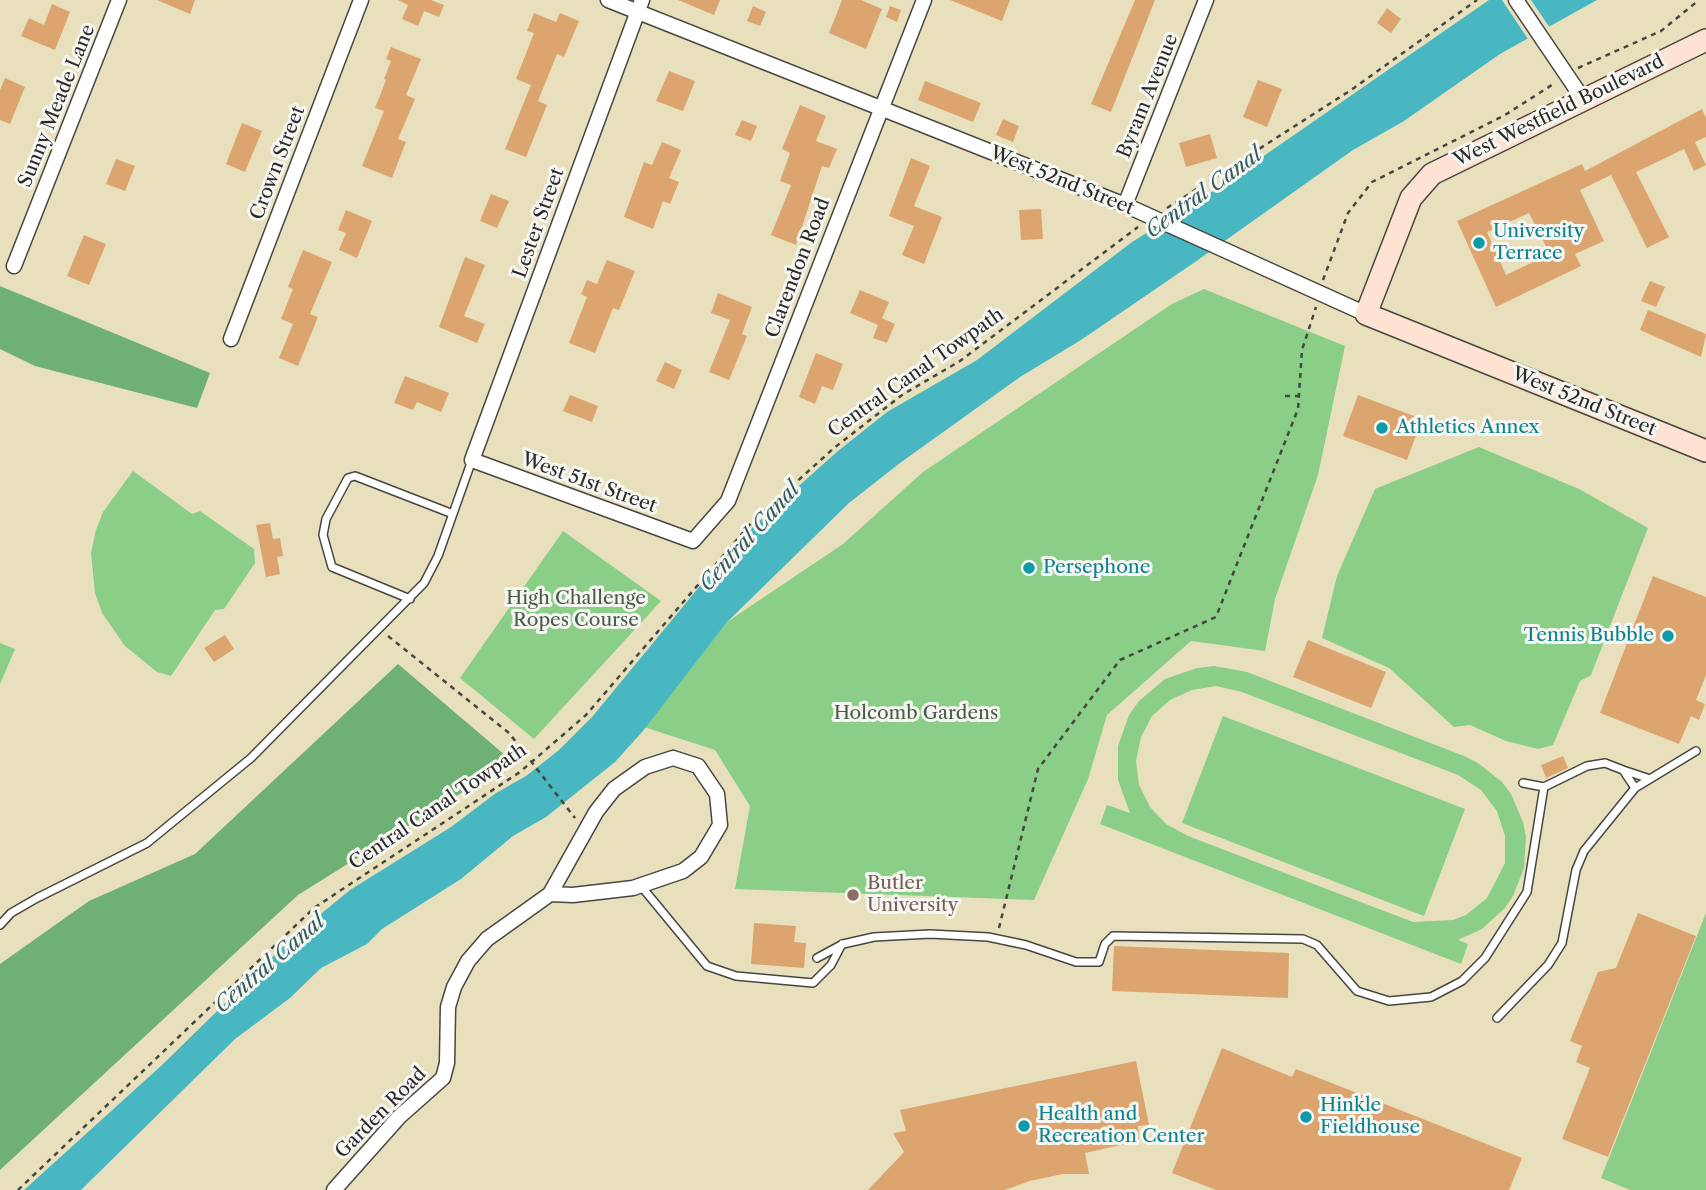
<!DOCTYPE html>
<style>
body{margin:0}
canvas{display:block;background:#e8e0bc}
</style>
<canvas width="1706" height="1190"></canvas>
<script>
const g = document.querySelector('canvas').getContext('2d');
g.lineJoin = 'round';
function fill(path, color) { g.fillStyle = color; g.fill(path, 'evenodd'); }
const toPath = rows => new Path2D(rows.map(r => 'M' + r).join(''));
function stroke(path, color, width, dash) { g.strokeStyle = color; g.lineWidth = width; g.lineCap = dash ? 'butt' : 'round'; g.setLineDash(dash || []); g.stroke(path); }
function write(font, color, halo, rows, align = 'center') {
  g.font = font + ' "Libre Caslon Text",serif'; g.lineWidth = 6; g.setLineDash([]); g.textBaseline = 'middle'; g.strokeStyle = halo; g.fillStyle = color; for (const [text, x, y, turn = 0] of rows) {
    g.save(); g.translate(x, y); g.rotate((+turn || 0) * Math.PI / 180); g.textAlign = isNaN(turn) ? turn : align; if (halo) g.strokeText(text, 0, 0); g.fillText(text, 0, 0); g.restore();
  }
}
fill(toPath([
 [1204,289,1345,346,1318,475,1275,599,1265,651,1191,641,1107,715,1088,779,1034,900,735,889,750,806,715,750,644,727,727,622,843,544,923,472,1172,304],
 [1479,447,1579,489,1648,528,1591,675,1580,681,1553,745,1538,749,1506,741,1470,725,1454,727,1389,668,1322,638,1337,576,1375,489],
 [133,471,192,514,200,511,254,549,255,563,224,609,215,610,171,676,157,672,125,646,102,613,95,593,91,553,96,530,103,512],
 [563,531,661,601,534,739,460,678],
 [0,643,15,649,0,684],
 [1214,666,1247,672,1464,756,1478,763,1502,782,1511,794,1523,822,1526,837,1524,868,1513,896,1505,908,1482,929,1458,940,1468,944,1461,964,1100,824,1107,805,1130,813,1118,780,1118,746,1129,715,1139,701,1165,679,1197,668],
 [1216,686,1242,692,1458,775,1481,790,1497,811,1505,836,1505,863,1487,898,1466,915,1453,920,1413,922,1188,836,1166,824,1150,807,1139,785,1136,761,1141,737,1152,716,1170,700,1192,690],
 [1223,716,1465,809,1424,916,1182,823],
 [1706,913,1706,1190,1630,1190,1601,1178]
]), '#8ace87');
fill(toPath([
 [0,286,210,373,197,408,35,366,0,349],
 [398,664,512,761,298,895,0,1170,0,964,89,901,195,854]
]), '#6fb174');
fill(toPath([
 [1489,0,1597,0,1500,54,1404,121,1353,150,1195,262,1081,340,1020,377,900,463,849,503,727,622,642,732,615,762,546,817,513,836,461,879,382,929,367,944,321,968,290,998,235,1039,81,1190,24,1190,162,1065,295,935,350,890,451,827,496,793,526,776,559,750,592,717,723,558,756,524,838,451,887,412,977,360,1132,242,1203,198]
]), '#48b7c1');
fill(toPath([
 [1502,0,1531,0,1552,31,1530,42]
]), '#e8e0bc');
fill(toPath([
 [157,0,195,0,190,14],
 [431,0,444,5,439,17,424,11,418,26,402,19,408,5,398,0],
 [678,0,720,0,714,15],
 [842,0,861,0,882,9,866,49,829,33],
 [950,0,1010,0,1002,21],
 [1135,0,1155,0,1111,112,1091,104],
 [52,4,70,12,55,50,21,36,29,18,44,25],
 [753,6,766,12,760,26,747,21],
 [890,6,901,10,897,22,886,17],
 [1387,8,1401,19,1391,33,1377,23],
 [534,13,556,22,560,13,579,21,564,57,557,54,538,101,547,105,526,157,505,149,531,85,516,79,534,33,527,31],
 [391,47,421,59,406,95,415,99,398,139,406,142,392,178,362,166,384,111,375,108,386,80,384,79,391,61,386,59],
 [669,71,695,81,683,111,656,101],
 [5,78,25,87,10,124,0,120,0,90],
 [1258,80,1282,89,1267,127,1243,117],
 [925,81,981,103,973,122,918,100],
 [800,105,826,116,816,141,837,149,829,168,822,166,796,245,771,235,791,185,780,181,790,153,782,149],
 [1702,109,1706,118,1706,137,1695,142,1706,165,1694,171,1684,149,1636,172,1669,237,1647,248,1611,175,1580,190,1604,241,1575,254,1581,266,1496,307,1457,221,1582,164,1585,171],
 [1529,213,1550,254,1506,275,1487,232],
 [1003,119,1019,126,1013,142,996,135],
 [742,120,757,126,751,141,735,135],
 [242,123,262,131,245,172,226,164],
 [1210,134,1217,158,1186,167,1179,143],
 [662,142,681,150,669,178,679,182,670,204,663,201,653,229,624,217,644,162,652,165],
 [911,158,930,166,914,206,942,217,924,264,902,255,914,226,889,216],
 [116,159,135,166,125,191,106,184],
 [491,194,509,201,497,228,480,221],
 [1041,209,1043,239,1021,240,1019,210],
 [346,210,372,221,357,258,339,250,346,233,338,230],
 [84,235,106,244,89,285,67,276],
 [303,250,332,262,310,314,318,317,298,366,279,358,293,324,281,319,293,289,288,287],
 [465,257,485,265,464,316,485,324,477,343,439,327],
 [607,260,635,271,619,310,613,308,595,353,569,343,587,297,581,294,587,280,597,284],
 [1650,281,1665,287,1656,307,1641,301],
 [860,290,889,302,882,318,895,324,887,343,873,338,878,325,850,313],
 [718,293,752,307,742,334,747,336,729,380,709,372,730,320,711,313],
 [1648,310,1706,334,1701,357,1640,330],
 [816,353,843,364,833,390,822,386,815,404,799,397],
 [665,362,682,370,674,389,656,381],
 [405,376,449,393,441,412,417,402,413,410,394,403],
 [570,395,598,406,592,422,563,411],
 [1358,395,1422,419,1407,460,1343,436],
 [270,523,273,539,280,538,283,556,277,557,280,574,266,577,256,525],
 [1653,576,1706,597,1706,675,1696,700,1705,704,1699,720,1691,716,1679,744,1600,713],
 [225,635,234,649,214,662,204,648],
 [1308,640,1386,672,1371,708,1293,677],
 [1563,756,1568,768,1546,778,1541,765],
 [1638,913,1696,936,1608,1157,1562,1139,1590,1068,1576,1062,1582,1046,1570,1041,1598,972,1616,968],
 [754,923,796,926,794,942,806,943,804,968,751,964],
 [1114,946,1289,953,1288,998,1112,991],
 [1222,1048,1292,1077,1296,1069,1522,1158,1509,1190,1216,1190,1172,1173],
 [1136,1061,1149,1125,1138,1126,1139,1141,1085,1153,1089,1174,1063,1174,1030,1181,1005,1190,868,1190,904,1152,893,1133,906,1131,900,1110]
]), '#dca570');
const lane = toPath([
 [410,599,332,567,323,535,326,519,348,478,355,476,453,514],
 [1523,783,1544,787,1587,766,1605,763,1623,770],
 [1635,788,1623,770,1650,779],
 [641,886,707,966,736,976,813,983,831,965,842,944],
 [0,925,11,913,37,898,147,843,251,758,424,583,438,556,472,460],
 [817,958,843,944,874,937,930,934,988,937,1026,945,1076,962,1099,962,1105,944,1113,936,1303,939,1317,945,1357,991,1389,1001,1431,997,1462,981,1485,958,1527,892,1544,787],
 [1497,1018,1548,965,1562,943,1576,870,1584,851,1635,788,1696,751]
]);
const street = toPath([
 [608,0,1125,205,1366,314],
 [642,0,472,460,693,541,728,501,924,0],
 [1516,0,1583,99],
 [1125,205,1206,0],
 [14,266,119,0],
 [231,339,361,0],
 [673,758,698,766,717,794,720,825,701,857,683,871,633,888,573,895,550,894,596,812,614,789,645,767,673,758],
 [334,1190,399,1117,443,1078,447,1063,448,1007,454,987,468,961,487,939,550,894]
]);
const secondary = toPath([
 [1706,40,1432,174,1411,198,1366,314,1706,451]
]);
stroke(lane, '#474641', 10);
stroke(street, '#474641', 17);
stroke(secondary, '#474641', 24);
stroke(toPath([
 [1578,68,1661,31,1699,0],
 [1167,208,1351,90,1477,0],
 [1323,280,1348,213,1372,182,1505,115,1555,83],
 [1285,396,1299,396],
 [388,636,509,733,575,818],
 [999,928,1038,769,1120,660,1216,617,1298,409,1302,350,1316,307],
 [18,1190,314,908,520,772,586,715,753,521,834,448,902,395,960,361,1138,227]
]), '#474641', 2.5, [5, 5]);
stroke(lane, '#fff', 7);
stroke(street, '#fff', 14);
stroke(secondary, '#fee3d2', 21);
for (const [x, y, r, color] of [
 [1479,243,7,"#0f9aa8"],
 [1382,428,7,"#0f9aa8"],
 [1029,568,7,"#0f9aa8"],
 [1668,636,7,"#0f9aa8"],
 [853,895,7,"#8d6e63"],
 [1306,1117,7,"#0f9aa8"],
 [1024,1126,7,"#0f9aa8"]
]) { const dot = new Path2D(); dot.arc(x, y, r, 0, 2 * Math.PI); g.fillStyle = color; g.fill(dot); stroke(dot, '#f6f6f2', 2.5); }
write('19px', '#2b2b2b', '#f6f6f2', [
 ["Byram Avenue",1148,96,-68],
 ["Sunny Meade Lane",57,106,-68],
 ["West Westfield Boulevard",1559,111,-26],
 ["Crown Street",278,163,-69],
 ["West 52nd Street",1062,181,22],
 ["Lester Street",539,223,-70],
 ["Clarendon Road",798,268,-69],
 ["Central Canal Towpath",916,373,-35],
 ["West 52nd Street",1584,402,22],
 ["West 51st Street",589,483,20],
 ["Central Canal Towpath",438,807,-34],
 ["Garden Road",381,1113,-45]
]);
write('19px', '#0d838f', '#f6f6f2', [
 ["University",1493,232],
 ["Terrace",1493,254],
 ["Athletics Annex",1396,428],
 ["Persephone",1043,568],
 ["Tennis Bubble",1654,636,"right"],
 ["Hinkle",1320,1106],
 ["Fieldhouse",1320,1128],
 ["Health and",1038,1115],
 ["Recreation Center",1038,1137]
], 'left');
write('19px', '#485c47', '#f6f6f2', [
 ["High Challenge",576,599],
 ["Ropes Course",576,621],
 ["Holcomb Gardens",916,714]
]);
write('19px', '#785e54', '#f6f6f2', [
 ["Butler",867,884],
 ["University",867,906]
], 'left');
write('italic 21px', '#355c60', '#f6f6f2', [
 ["Central Canal",1204,193,-36],
 ["Central Canal",750,537,-48],
 ["Central Canal",270,964,-41]
]);
</script>
